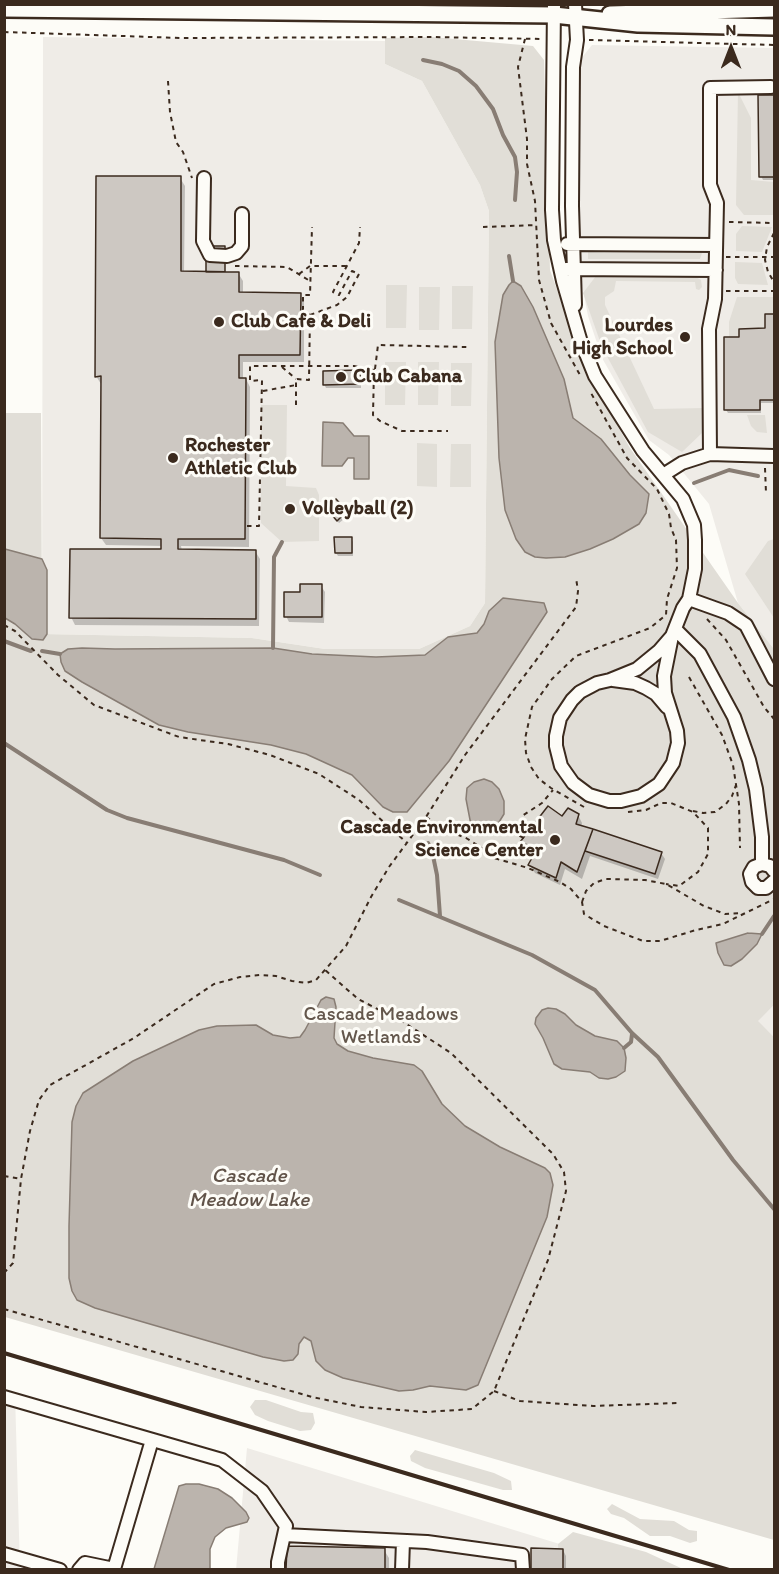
<!DOCTYPE html>
<style>
body{margin:0}
#map{position:relative;width:779px;height:1574px;overflow:hidden;background:#fdfcf7;font-family:Itim,sans-serif}
canvas{display:block}
.frame{position:absolute;inset:0;border:6px solid #3b2a1e;pointer-events:none}
.north{position:absolute;left:701px;top:18px;width:60px;height:60px;-webkit-text-stroke:4px #fdfcf7;paint-order:stroke;rotate:0deg;font-size:16px;font-weight:700;line-height:24px;text-align:center;color:#3b2a1e}
.north::after{content:'';display:block;margin:auto;width:21px;height:27px;background:#3b2a1e;clip-path:polygon(50% 0,100% 100%,50% 72%,0 100%)}
</style>
<div id="map">
<canvas width="779" height="1574"></canvas>
<div class="frame"></div>
<div class="north">N</div>
</div>
<script>
const g = document.querySelector('canvas').getContext('2d');
g.lineJoin = 'round';
function fill(path, color) { g.fillStyle = color; g.fill(path, 'evenodd'); }
const toPath = rows => new Path2D(rows.map(r => 'M' + r).join(''));
function stroke(path, color, width, dash) { g.strokeStyle = color; g.lineWidth = width; g.lineCap = dash ? 'butt' : 'round'; g.setLineDash(dash || []); g.stroke(path); }
function write(font, color, halo, rows, align = 'center') {
  g.font = font + ' Itim,sans-serif'; g.lineWidth = 6; g.setLineDash([]); g.textBaseline = 'middle'; g.strokeStyle = halo; g.fillStyle = color; for (const [text, x, y, turn = 0] of rows) {
    g.save(); g.translate(x, y); g.rotate((+turn || 0) * Math.PI / 180); g.textAlign = isNaN(turn) ? turn : align; if (halo) g.strokeText(text, 0, 0); g.fillText(text, 0, 0); g.restore();
  }
}
fill(toPath([
 [43,37,385,41,385,64,422,81,480,185,489,211,485,603,470,626,419,649,325,649,252,638,42,634],
 [592,45,774,48,774,649,738,603,709,504,669,455,649,440,602,358,588,316,582,285,579,216,580,60],
 [774,1005,774,1037,757,1021],
 [4,1391,15,1394,20,1569,5,1569],
 [247,1448,641,1569,236,1570]
]), '#efece7');
fill(toPath([
 [432,37,533,46,544,60,550,270,584,366,630,448,738,603,774,649,774,1005,758,1021,774,1037,774,1540,5,1317,4,413,41,413,42,634,252,638,325,649,419,649,470,626,485,603,489,211,480,185,422,81,385,64,385,38],
 [738,92,751,118,751,180,774,182,774,215,744,215,736,205],
 [742,226,772,227,762,252,736,251,736,234],
 [588,252,702,253,700,259,588,259],
 [735,262,762,263,768,285,738,284,735,278],
 [596,276,694,276,701,280,702,287,699,290,696,289,695,282,616,281,614,291,605,297,605,305,654,409,704,408,702,433,682,452,648,432,602,347,583,293],
 [386,285,407,285,406,328,386,328],
 [452,286,473,286,472,329,452,329],
 [419,287,440,287,439,330,419,330],
 [737,297,774,297,774,314,765,314,765,328,739,329,739,337,729,337,729,322],
 [385,362,406,362,405,405,385,405],
 [418,362,439,362,438,405,418,405],
 [451,363,472,363,471,406,451,406],
 [261,405,287,405,286,486,316,488,319,495,319,541,282,542,261,523],
 [747,415,765,415,767,433,757,432,751,426],
 [417,443,437,444,437,487,417,486],
 [451,444,471,444,471,487,450,487],
 [774,539,774,618,745,574,768,541],
 [255,1400,266,1400,301,1412,313,1413,315,1423,311,1430,300,1431,268,1421,255,1415,250,1407],
 [415,1450,494,1473,511,1481,512,1490,503,1490,425,1468,411,1461,410,1456],
 [612,1504,640,1519,674,1521,689,1530,697,1531,697,1541,690,1543,670,1536,650,1536,624,1518,611,1514,607,1509],
 [573,1532,646,1552,683,1569,559,1569,558,1544]
]), '#e1ded7');
const water = toPath([
 [513,281,521,286,533,307,564,379,573,418,601,439,630,475,649,494,646,513,639,524,613,539,590,549,565,557,546,558,535,557,525,552,516,539,505,510,499,458,495,342,503,295,509,285,513,281],
 [323,422,343,423,354,436,369,436,369,479,354,479,354,458,348,458,342,466,322,466,323,422],
 [5,549,42,559,47,570,47,634,43,640,32,639,15,624,5,618,5,549],
 [503,598,544,603,547,612,449,761,407,812,393,812,383,807,352,775,306,754,271,745,188,732,159,725,82,682,65,671,61,662,60,654,68,649,82,648,115,649,273,648,312,654,376,657,425,655,448,637,477,633,484,624,489,611,503,598],
 [484,779,492,782,499,789,504,801,504,814,496,827,486,832,477,831,471,825,466,799,467,788,474,782,484,779],
 [748,933,762,934,757,944,742,959,731,966,724,965,718,953,716,943,748,933],
 [326,997,334,999,336,1007,334,1038,337,1044,348,1051,373,1058,414,1065,422,1071,442,1104,465,1126,500,1147,545,1168,550,1173,553,1185,547,1217,478,1385,466,1390,430,1386,413,1390,399,1391,343,1378,325,1370,316,1361,311,1341,304,1337,299,1344,298,1354,293,1360,284,1361,263,1357,95,1308,77,1300,72,1291,69,1278,69,1226,72,1122,76,1106,83,1093,133,1061,199,1030,217,1026,256,1025,273,1035,290,1038,300,1037,305,1030,321,1000,326,997],
 [548,1008,556,1009,565,1014,576,1025,595,1036,617,1041,624,1048,626,1058,625,1071,616,1077,608,1079,599,1078,590,1072,562,1069,554,1064,543,1038,535,1024,536,1018,542,1010,548,1008],
 [186,1484,199,1484,218,1489,232,1498,246,1512,249,1518,247,1522,226,1528,215,1537,210,1549,210,1569,154,1569,179,1486,186,1484]
]);
fill(water, '#bbb4ad');
stroke(water, '#887d74', 1.5);
fill(toPath([
 [774,96,774,180,763,180,761,176,760,97],
 [180,178,185,186,184,273,238,273,243,281,243,294,300,295,304,302,304,362,243,362,243,379,246,379,250,387,249,547,181,546,182,551,255,551,260,559,259,626,75,625,71,617,163,551,163,546,106,545,101,538,103,384,101,384,96,376],
 [766,316,774,316,774,403,761,403,761,413,728,413,726,410,740,338,767,330],
 [359,372,361,375,361,388,326,388,324,384],
 [336,501,348,516,339,523,330,512],
 [351,538,353,542,353,556,338,556,336,553],
 [321,586,325,592,324,623,289,622,286,616,301,593],
 [578,815,582,823,581,827,661,853,665,859,658,879,590,856,582,879,565,869,560,885,535,873,530,865,536,854,526,850,522,843,562,818],
 [384,1550,389,1558,389,1570,288,1570],
 [563,1550,566,1556,566,1570,533,1570]
]), '#0003');
stroke(toPath([
 [423,60,442,64,459,71,476,86,493,109,503,135,515,157,517,172,515,200],
 [509,256,513,281],
 [694,483,729,470,758,476],
 [4,641,31,651],
 [273,648,274,557,282,542],
 [42,651,60,654],
 [4,743,107,810,127,818,284,860,320,875],
 [428,843,432,851,437,875,440,916],
 [399,900,532,955,595,990,632,1033,658,1057,733,1160,774,1209],
 [762,934,774,916],
 [624,1048,631,1042,632,1034]
]), '#887d74', 4);
const building = toPath([
 [758,95,774,95,774,177,759,177,758,95],
 [96,176,181,176,181,271,239,272,239,292,301,293,300,355,239,355,239,378,246,378,245,539,178,539,178,549,256,550,256,619,69,618,70,549,161,549,161,539,100,538,101,376,95,377,96,176],
 [206,246,225,246,225,272,206,272,206,246],
 [765,314,774,314,774,400,760,400,760,410,724,410,724,337,739,337,739,329,765,328,765,314],
 [360,370,360,384,323,385,323,371,360,370],
 [336,499,347,511,337,521,326,508,336,499],
 [334,537,352,537,352,553,335,553,334,537],
 [300,584,322,584,322,617,284,617,284,592,300,592,300,584],
 [548,806,562,816,568,808,579,814,576,824,593,829,577,872,561,862,556,878,528,865,537,849,520,842,548,806],
 [593,829,662,852,655,874,585,851,593,829],
 [287,1546,385,1548,385,1570,286,1570,287,1546],
 [531,1548,563,1549,563,1570,531,1570,531,1548]
]);
fill(building, '#cdc8c2');
stroke(building, '#3b2a1e', 1.5);
const minor = toPath([
 [554,4,552,210,554,240,563,281,580,339,595,376,643,451,683,499,694,525,695,540,695,569,689,599,683,608,672,636,664,676,665,693,677,731,678,743,673,763,659,784,641,796,621,801,609,801,589,795,573,783,561,766,556,746,556,736,560,718,572,700,580,692,597,683,610,680,637,669,659,651,672,636],
 [575,4,577,40,573,67,572,206,575,305],
 [204,178,203,241,210,255,227,256,236,253,242,246,242,214],
 [567,244,716,245],
 [566,269,716,270],
 [710,454,709,329,715,299,717,203,710,185,710,88,771,87],
 [663,475,682,463,710,454,774,456],
 [689,599,728,613,746,625,774,679],
 [675,629,700,654,734,717,749,760,756,789,762,837,762,864],
 [613,680,635,683,646,688,656,694,667,707],
 [774,871,770,866,762,864,754,867,750,874,752,882,758,888,766,888,774,881],
 [4,1397,222,1460,262,1491,286,1526,278,1562,278,1570],
 [284,1535,427,1542,522,1555,523,1570],
 [4,1554,60,1570],
 [79,1570,85,1563,114,1569,152,1440],
 [402,1570,403,1541]
]);
const major = toPath([
 [4,9,554,15,638,24,774,27],
 [610,14,774,9]
]);
stroke(minor, '#3b2a1e', 16);
stroke(major, '#3b2a1e', 20);
stroke(toPath([
 [4,32,181,38,432,37,542,39],
 [525,39,518,67,527,139,527,164,535,201,539,280,551,323,580,375],
 [589,40,774,45],
 [168,81,170,112,176,142,183,152,192,178],
 [729,222,774,223],
 [483,227,536,225],
 [774,233,767,247,765,260,768,272,774,282],
 [726,257,774,257],
 [235,266,287,267,310,281],
 [299,274,310,266,348,266],
 [726,291,774,291],
 [310,315,337,305,347,297,359,274,352,271,339,295,333,292,359,243,360,227],
 [310,315,303,312,303,295,310,295,312,227],
 [282,367,296,379],
 [375,369,378,345,467,347],
 [263,391,296,385],
 [296,405,296,379,309,380,310,315],
 [765,468,766,493],
 [247,526,259,526,262,380,250,381,250,366,354,366,374,370,373,415,380,421,402,431,448,431],
 [707,619,726,640,764,707,774,719],
 [4,625,15,631,58,675,94,705,179,737,228,744,270,755,319,774,359,800,407,843],
 [689,677,722,735,733,765,739,804,740,848],
 [584,807,551,788,539,779,531,767,526,753,525,739,532,707,552,679,576,656,650,628,666,615,667,599,677,568,676,540,671,528,669,514,657,489,627,458,591,393],
 [693,811,703,813,715,812,726,804,732,796,736,785],
 [628,812,646,810,661,803,671,803,693,812,708,828,708,854,698,872,679,886,666,884],
 [426,817,451,832,466,838,482,848,491,857,528,868,560,882,571,889,582,902,584,914,604,926,643,941,660,941,696,930,723,924,774,899],
 [524,838,520,836,519,827,522,816,542,803,553,790],
 [582,902,586,891,594,883,606,879,645,880,666,884,704,906,725,914,742,913],
 [4,1176,21,1179],
 [4,1273,13,1263,21,1179,30,1131,39,1100,50,1085,134,1038,214,984,240,977,260,975,276,976,292,981,306,983,316,980,346,946,371,897,389,867,426,817,465,755,576,607,578,591,576,578],
 [4,1309,312,1397,361,1407,426,1412,472,1409,494,1391,548,1260,566,1191,564,1172,553,1154,451,1053,405,1023,358,999,325,970],
 [494,1391,520,1401,593,1406,677,1403]
]), '#3b2a1e', 2, [4.5, 4.5]);
stroke(minor, '#fdfcf7', 12);
stroke(major, '#fdfcf7', 15);
stroke(toPath([
 [4,1353,729,1570]
]), '#3b2a1e', 4);
for (const [x, y, r, color] of [
 [219,322,6,"#3b2a1e"],
 [685,337,6,"#3b2a1e"],
 [341,377,6,"#3b2a1e"],
 [173,458,6,"#3b2a1e"],
 [290,509,6,"#3b2a1e"],
 [555,840,6,"#3b2a1e"]
]) { const dot = new Path2D(); dot.arc(x, y, r, 0, 2 * Math.PI); g.fillStyle = color; g.fill(dot); stroke(dot, '#fdfcf7', 2); }
write('bold 20px', '#3b2a1e', '#fdfcf7', [
 ["Club Cafe & Deli",231,322],
 ["Lourdes",673,326,"right"],
 ["High School",673,349,"right"],
 ["Club Cabana",353,377],
 ["Rochester",185,446],
 ["Athletic Club",185,469],
 ["Volleyball (2)",302,509],
 ["Cascade Environmental",543,828,"right"],
 ["Science Center",543,851,"right"]
], 'left');
write('20px', '#64574c', '#fdfcf7', [
 ["Cascade Meadows",381,1015],
 ["Wetlands",381,1038]
]);
write('italic 21px', '#615349', '#fdfcf7', [
 ["Cascade",249,1177],
 ["Meadow Lake",249,1201]
]);
</script>
